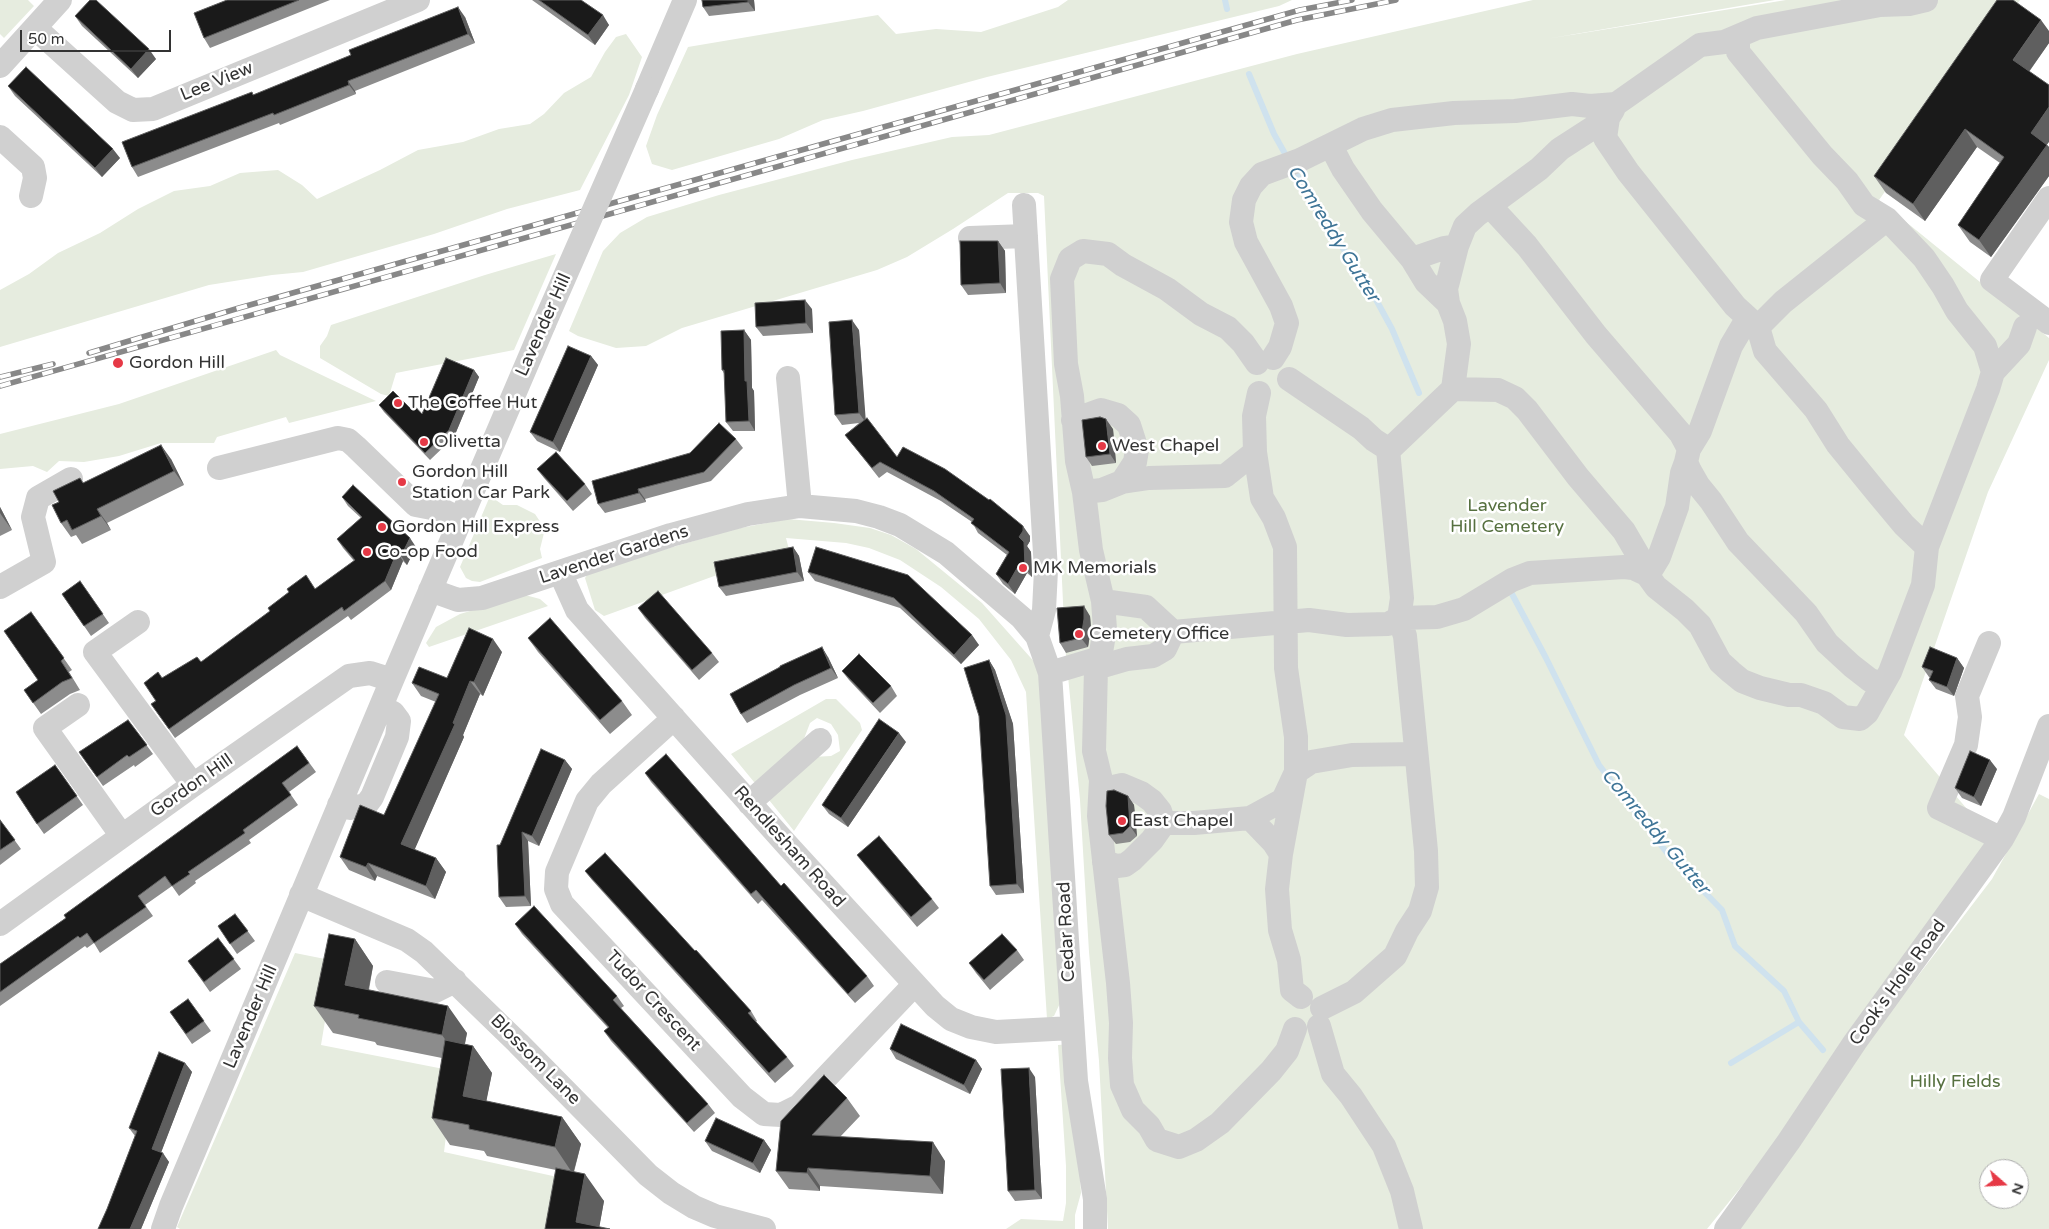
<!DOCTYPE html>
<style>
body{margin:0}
#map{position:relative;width:2049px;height:1229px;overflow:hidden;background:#fff;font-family:"Varela Round",sans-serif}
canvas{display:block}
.north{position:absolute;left:1979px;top:1159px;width:50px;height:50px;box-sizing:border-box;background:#fff;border:1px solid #adadad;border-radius:50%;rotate:109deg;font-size:14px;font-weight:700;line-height:20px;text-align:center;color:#333}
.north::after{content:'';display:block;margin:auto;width:18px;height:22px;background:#e63946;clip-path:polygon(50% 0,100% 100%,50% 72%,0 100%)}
.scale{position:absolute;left:20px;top:30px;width:151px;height:22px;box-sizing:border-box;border:2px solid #333;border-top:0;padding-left:6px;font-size:15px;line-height:18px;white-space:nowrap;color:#333;-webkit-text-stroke:4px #fff;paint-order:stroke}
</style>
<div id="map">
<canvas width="2049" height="1229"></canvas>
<div class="north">N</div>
<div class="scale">50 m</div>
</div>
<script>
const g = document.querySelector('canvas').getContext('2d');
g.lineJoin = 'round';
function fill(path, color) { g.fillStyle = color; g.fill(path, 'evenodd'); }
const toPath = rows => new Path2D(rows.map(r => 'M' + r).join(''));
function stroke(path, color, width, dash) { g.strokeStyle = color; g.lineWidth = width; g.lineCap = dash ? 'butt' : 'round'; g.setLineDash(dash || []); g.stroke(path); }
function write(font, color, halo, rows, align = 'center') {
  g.font = font + ' "Varela Round",sans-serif'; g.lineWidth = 5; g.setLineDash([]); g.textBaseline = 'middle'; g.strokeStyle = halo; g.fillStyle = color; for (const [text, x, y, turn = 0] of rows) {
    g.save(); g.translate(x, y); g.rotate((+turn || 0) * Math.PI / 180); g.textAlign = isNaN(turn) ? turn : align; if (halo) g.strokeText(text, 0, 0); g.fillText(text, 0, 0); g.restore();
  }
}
fill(toPath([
 [0,0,28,0,34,6,4,38,0,34],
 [1068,0,1292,0,1279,6,987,77,863,111,823,120,779,139,672,170,652,164,646,146,657,115,688,47,878,15,896,34,936,29,981,32,1058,7],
 [1533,0,1775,0,1546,39,1786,0,2020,0,1879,200,2049,338,2049,360,1988,492,1904,735,1990,836,1793,1123,1707,1229,1108,1229,1099,1061,1089,952,1080,800,1065,645,1044,196,1038,193,1008,193,953,229,907,257,877,270,682,328,646,346,616,348,578,336,569,331,603,251,620,233,647,217,719,195,852,160,952,137,989,135,1297,54],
 [626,34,642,57,629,95,580,190,507,209,434,234,303,272,272,275,209,285,0,347,0,290,29,274,58,253,100,233,138,209,174,191,210,186,240,173,278,170,302,185,317,199,380,170,418,150,463,142,499,129,530,124,544,114,564,93,591,77,605,52,616,37],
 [556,254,514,350,396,373,389,396,381,394,320,358,320,346,327,336,331,325,485,275],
 [276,350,280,355,376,401,289,423,286,417,217,437,214,443,161,443,119,456,84,462,59,461,47,472,33,466,0,469,0,434,119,404],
 [490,496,503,505,517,505,535,514,541,523,544,533,540,549,542,558,480,582,472,581,466,578,460,567],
 [788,519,834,523,870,528,891,535,916,549,982,603,1038,666,1062,999,1054,1016,1047,1019,1026,692,1011,660,979,619,941,587,900,560,869,548,846,543,786,538,792,561,717,575,604,616,595,610,585,578,590,571,735,529],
 [525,595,540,599,548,606,429,647,426,643,436,627,460,614],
 [826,699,836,699,860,723,862,730,794,831,769,800,812,757,831,756,840,751,838,735,831,724,817,718,810,723,802,744,761,782,754,782,731,754],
 [2039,794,2049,799,2049,1229,1731,1229,1869,1040,1992,879],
 [1989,1169,2019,1169,2019,1199,1989,1199],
 [295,953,335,961,321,1045,454,1071,444,1152,571,1180,564,1229,180,1229,177,1227],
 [1071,1044,1081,1193,1075,1215,1075,1229,1006,1229,1021,1219,1063,1221,1066,1203,1066,1166,1058,1045]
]), '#e6ecdf');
stroke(toPath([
 [1225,0,1227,9],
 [1249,74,1274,134,1288,159],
 [1293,168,1315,208,1367,283,1392,329,1419,393],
 [1512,594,1546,658,1599,765,1671,858,1722,910,1735,946,1784,991,1799,1022,1823,1050],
 [1731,1063,1799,1022]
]), '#cfe2ee', 6);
stroke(toPath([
 [35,28,117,102,133,110,153,109,418,0],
 [1738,37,1738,52,1822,155,1847,181,1864,205,1887,219,1924,258,1943,286,1957,311,1985,346,1993,372,2019,344,2025,327],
 [0,66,60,0],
 [647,89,685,0],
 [1608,118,1605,138,1628,172,1735,306,1758,327,1783,302,1887,219],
 [0,137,33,167,35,178,31,196],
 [1331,146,1343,169,1372,211,1412,259,1426,282,1448,303,1455,321,1459,344,1453,389,1498,390,1515,398,1527,410,1578,477,1624,531,1638,555,1643,569,1656,587,1685,610,1700,625,1720,662,1731,672,1742,681,1760,688,1789,695,1801,695,1824,703,1843,717,1860,719,1867,713,1890,672,1923,585,1927,547,1988,389,1993,372],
 [2049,198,1992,280,2049,323],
 [1024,205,1046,570,1044,610,1037,636],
 [1490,206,1527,246,1596,335,1681,434,1689,449,1686,462,1690,471,1698,485,1711,501,1738,542,1806,613,1827,643,1852,666,1870,680,1883,684],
 [970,238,1026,236],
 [1412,259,1444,248,1457,246,1465,226,1478,214,1539,169,1560,149,1608,118,1613,110],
 [1448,303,1446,289,1457,246],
 [1273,358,1280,347,1287,323,1281,306,1246,242,1241,222,1244,200,1251,186,1262,174,1300,160,1363,129,1392,120,1454,113,1515,111,1572,104,1590,106,1616,104,1700,45,1724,42,1757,28,1789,22,1880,5,1909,4,1926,0],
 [788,378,800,506],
 [1289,379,1361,428,1374,440,1388,449,1392,447,1453,389],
 [1073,420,1101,410,1118,415,1129,425,1137,450,1135,462,1122,482,1102,490,1084,492],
 [1689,449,1700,431,1731,346,1744,324,1758,327,1765,351,1816,410,1838,445,1878,494,1904,525,1927,547],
 [1255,452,1262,498,1274,518,1285,547,1286,668,1296,737,1296,772,1281,854,1277,889,1280,930,1289,960,1292,990,1301,997],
 [219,468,338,438,348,440,356,447,416,505,442,510,460,519],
 [1122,482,1149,478,1225,476,1255,452,1254,416,1259,393],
 [560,572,577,610,788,846,935,1006,951,1019,971,1027,996,1032,1072,1028],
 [0,587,44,562,33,517,38,498,71,479],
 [430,590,458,600,482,598,671,535,748,514,800,506,856,511,879,517,900,525,946,553,1022,618,1037,636,1050,673,1076,1081,1095,1199,1095,1229],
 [138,622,95,652,193,785],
 [1173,632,1309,620,1347,625,1388,624,1399,618,1437,617,1464,609,1512,580,1530,573,1624,567,1633,568,1648,575,1659,557,1677,507,1682,473,1686,462],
 [1989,643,1967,696,1970,717,1966,745,1939,808,2002,839],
 [1100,658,1096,668,1094,751,1101,780,1099,816,1118,983,1121,1023,1120,1058,1122,1085,1133,1110,1149,1126,1157,1140,1179,1147,1196,1140,1220,1123,1271,1071,1287,1051,1295,1029],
 [1096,668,1127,659,1153,656,1165,649,1173,632,1146,607,1103,601],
 [1050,673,1100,658,1105,629,1103,601,1091,550,1084,492,1077,461,1072,396,1066,364,1062,279,1070,259,1083,251,1108,254,1123,265,1167,289,1201,314,1228,328,1243,343,1257,363],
 [78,705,45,728,122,836],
 [674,718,601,784,587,801,557,872,556,889,562,904,742,1097,764,1114,781,1115,799,1106,914,985],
 [1101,792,1109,788,1122,785,1141,793,1152,801,1160,811,1164,823,1152,840,1132,860,1125,865,1117,866,1104,862],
 [749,803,820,740],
 [339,805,350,808,366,805,372,797,397,737,399,721,393,713,381,707],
 [1250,818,1274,843,1281,854],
 [1164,823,1194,823,1250,818,1283,800,1296,772,1311,762,1352,755,1416,754],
 [301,895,407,940,424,952,518,1043,648,1175,671,1193,694,1207,715,1216,764,1229],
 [0,924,193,785,349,676,370,673,392,680],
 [387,982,435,991,455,981],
 [1322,1008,1354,992,1395,956,1407,931,1420,911,1427,887,1426,851,1405,636,1399,618,1402,598,1388,449],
 [1319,1026,1333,1074,1351,1096,1384,1146,1402,1191,1411,1229],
 [163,1229,171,1206,392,680,544,324],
 [1726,1229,1789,1141,1855,1042,2002,839,2014,817,2049,726]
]), '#d0d0d0', 24);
const rail = toPath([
 [89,353,239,308,1300,10,1352,0],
 [0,377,53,364],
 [0,386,1297,20,1396,0]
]);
stroke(rail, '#888', 5.5);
stroke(rail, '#fff', 4, [11]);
stroke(toPath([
 [544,324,647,89]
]), '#d0d0d0', 24);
fill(toPath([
 [227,0,330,0,210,48,204,38],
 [532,0,581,0,609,25,595,45],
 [702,0,758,0,754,0,755,11,709,16,703,7],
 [75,16,156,59,138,78,82,26],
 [465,17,475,43,355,91,356,94,280,125,279,123,138,177,132,167,253,95],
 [2049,31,2049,43,2029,72,2047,145,2049,147,2049,176,1991,257,1970,242,1958,225,2000,163,1977,147,1925,221,1886,193,1874,176],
 [8,86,120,158,102,177,15,96],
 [998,241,1005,251,1006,293,968,295,961,285],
 [812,309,813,333,763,336,756,327],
 [744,330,751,340,752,388,754,391,755,431,733,431,726,422,725,375,722,370],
 [859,330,865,419,897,457,1030,536,1030,541,1027,546,1031,552,1032,577,1027,573,1015,594,1003,584,996,574,1007,555,978,533,972,522,941,501,887,472,879,478,845,435,859,423,842,425,835,415],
 [591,356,598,365,560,452,537,441,530,432],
 [474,370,479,377,454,437,430,460,384,412,379,405,411,409,422,414],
 [1113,429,1116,463,1092,466,1086,457],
 [736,439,743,448,711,481,645,499,646,502,605,513,598,504,690,453],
 [171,459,184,485,107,523,111,530,82,544,76,535,71,537,61,523,59,502,84,483],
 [537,469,585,484,592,494,573,511,544,478],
 [342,497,416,547,407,565,403,561,391,590,351,620,348,616,175,738,151,704,201,662,315,589,354,561,343,548,337,539,361,518,348,506],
 [0,507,12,530,0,536],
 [793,547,799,556,804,581,726,596,719,587],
 [816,547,979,645,961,664,900,608,815,581,808,572],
 [80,581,109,623,91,636,62,594],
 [638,608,712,653,719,662,699,680,645,618],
 [31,612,72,670,69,672,80,690,70,694,41,714,24,690,38,680],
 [1090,616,1091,628,1088,647,1066,653,1060,643],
 [528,638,622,701,632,715,610,734,538,652],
 [502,652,483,696,480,694,463,735,464,737,414,850,436,858,446,872,435,899,377,876,375,881,349,870,340,857,384,815,436,702,421,696,412,683,447,678],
 [828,657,838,678,800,695,747,723,741,714],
 [1957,658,1964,668,1954,696,1936,689,1929,680,1930,677,1929,677,1922,667],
 [989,660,995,670,1013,724,1024,893,996,895,990,886],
 [842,671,891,686,897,696,880,713,849,680],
 [128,720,153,754,135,767,134,765,103,786,79,752],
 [906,742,848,827,829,814,822,805],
 [297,746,316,772,289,792,298,805,249,840,251,843,195,881,196,883,179,896,172,886,145,905,153,916,100,953,94,943,87,948,85,946,0,1006,0,964,66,918],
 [565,760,572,769,539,846,528,841,531,906,506,907,499,897,500,845],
 [55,765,83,805,44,834,37,824],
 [1997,769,1981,806,1962,798,1955,788],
 [645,773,781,886,867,976,874,986,855,1003,762,900,758,904,651,782],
 [1128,796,1134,805,1137,836,1130,842,1116,844,1109,835],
 [0,820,21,849,0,865],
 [857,855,932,899,939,908,917,927,864,864],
 [585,871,695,951,751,1011,757,1021,756,1022,787,1057,794,1066,775,1083,592,880],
 [235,914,255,941,237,954,218,926],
 [515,924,617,996,624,1006,621,1008,708,1104,715,1113,694,1132,611,1041,604,1031,608,1028,522,934],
 [218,938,241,969,210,992,188,961],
 [355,939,373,966,369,990,467,1033,465,1044,473,1046,492,1073,486,1101,562,1117,581,1144,574,1172,604,1201,599,1227,545,1229,556,1170,487,1156,484,1151,450,1145,432,1118,442,1058,377,1045,375,1042,333,1033,314,1006],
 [1017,950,1024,960,990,990,976,973,969,963],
 [188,999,211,1031,192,1044,170,1012],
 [890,1049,976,1060,982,1069,970,1094,896,1059],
 [185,1063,192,1072,161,1152,169,1162,141,1229,98,1229,107,1209,135,1136,129,1128],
 [1035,1077,1042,1199,1015,1201,1008,1191],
 [847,1098,860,1116,840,1137,945,1161,943,1194,820,1186,820,1191,789,1189,776,1171],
 [764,1140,771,1150,760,1173,712,1151,705,1141]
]), '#8c8c8c');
fill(toPath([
 [748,0,754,0,755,11,748,2],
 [458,7,465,17,475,43,468,34],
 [603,15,609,25,595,45,588,35],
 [2041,20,2049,31,2049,43,2025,77,2013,60],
 [149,49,156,59,138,78,131,69],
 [348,81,355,91,356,94,349,85],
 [2049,107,2049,142,2043,150,2031,133],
 [1965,129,1977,147,1925,221,1913,204],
 [2047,145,2049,147,2049,176,1991,257,1979,240],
 [113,149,120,158,102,177,95,168],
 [998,241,1005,251,1006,293,1000,283],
 [805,300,812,309,813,333,806,323],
 [852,320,859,330,866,423,859,413],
 [744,330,751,340,752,388,754,391,755,431,749,421,745,381],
 [591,356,598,365,560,452,553,442],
 [474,370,479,377,454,437,449,430],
 [1106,419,1113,429,1116,463,1110,454],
 [161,445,171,459,184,485,174,471],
 [638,489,645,499,646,502,639,493],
 [0,507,12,530,2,516,0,513],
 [97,509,107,523,111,530,101,516],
 [1023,526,1030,536,1030,541,1027,546,1031,552,1032,577,1025,567,1019,537],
 [410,538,416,547,407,565,401,556],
 [793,547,799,556,804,581,797,572],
 [397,552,403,561,391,590,385,581],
 [1020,563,1027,573,1015,594,1008,584],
 [1084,606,1090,616,1091,628,1088,647,1081,638],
 [972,635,979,645,961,664,954,655],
 [493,639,502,652,483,696,474,682],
 [822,647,828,657,838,678,831,668],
 [1957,658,1964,668,1954,696,1947,687],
 [989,660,995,670,1013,724,1024,893,1017,884],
 [470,681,480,694,463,735,464,737,411,858,401,844],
 [899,733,906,742,848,827,841,818],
 [565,760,572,769,539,846,532,836],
 [1990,760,1997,769,1981,806,1974,797],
 [1128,796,1134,805,1137,836,1130,826],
 [522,832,528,841,531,906,525,896],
 [436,858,446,872,435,899,426,886],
 [368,863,377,876,375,881,366,867],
 [355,939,373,966,364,1012,345,985],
 [448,1006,467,1033,461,1062,442,1035],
 [473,1046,492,1073,482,1123,463,1096],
 [976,1060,982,1069,970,1094,964,1085],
 [185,1063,192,1072,159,1158,152,1149],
 [1029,1068,1035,1077,1042,1199,1035,1190],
 [562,1117,581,1144,573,1174,555,1147],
 [764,1140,771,1150,760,1173,753,1163],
 [933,1142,945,1161,943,1194,930,1176],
 [163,1153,169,1162,141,1229,130,1229],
 [808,1168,820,1186,820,1191,807,1173],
 [585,1174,604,1201,599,1229,576,1222]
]), '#5f5f5f');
const building = toPath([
 [90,0,96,0,149,49,131,69,75,16,90,0],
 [227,0,299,0,204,38,194,13,227,0],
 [539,0,581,0,603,15,588,35,539,0],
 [702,0,748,0,748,2,703,7,702,0],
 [1997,0,2013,0,2041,20,2013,60,2049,85,2049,107,2031,133,2047,145,1979,240,1958,225,2004,157,1965,129,1913,204,1874,176,1997,0],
 [458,7,468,34,348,81,349,85,274,115,273,113,132,167,122,142,252,92,253,95,351,55,349,50,458,7],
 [26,67,113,149,95,168,8,86,26,67],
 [960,241,998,241,1000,283,961,285,960,241],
 [805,300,806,323,756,327,755,303,805,300],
 [852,320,859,413,835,415,829,322,852,320],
 [744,330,745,381,747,381,749,421,726,422,724,370,722,370,721,331,744,330],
 [568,346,591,356,553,442,530,432,568,346],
 [446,358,474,370,449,430,425,453,379,405,393,391,411,409,414,405,422,414,446,358],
 [1100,417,1106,419,1110,454,1086,457,1082,420,1100,417],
 [867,418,897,457,903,447,945,469,989,500,990,499,1023,526,1023,531,1019,537,1024,542,1025,567,1020,563,1008,584,996,574,1009,552,971,523,974,519,934,491,880,462,872,468,845,435,867,418],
 [719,423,736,439,704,472,638,489,639,493,598,504,592,481,690,453,719,423],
 [161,445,174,471,97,509,101,516,72,530,67,520,61,523,52,505,59,502,53,491,80,478,83,483,161,445],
 [556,452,585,484,567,501,537,469,556,452],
 [353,485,410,538,401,556,397,552,385,581,344,611,342,607,169,729,151,704,156,701,144,683,158,672,162,678,197,657,201,662,270,611,268,608,289,592,287,589,306,575,315,589,355,560,337,539,362,517,342,497,353,485],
 [793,547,797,572,719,587,714,562,793,547],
 [816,547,908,575,972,635,954,655,894,598,808,572,816,547],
 [80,581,103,614,84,626,62,594,80,581],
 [658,591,712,653,692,670,638,608,658,591],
 [1084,606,1084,619,1081,638,1060,643,1057,608,1084,606],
 [31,612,64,658,61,661,72,678,62,682,33,703,24,690,38,680,4,631,31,612],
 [550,618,622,701,600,720,528,638,550,618],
 [469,628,493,639,474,682,470,681,453,723,455,724,401,844,436,858,426,886,368,863,366,867,340,857,360,805,384,815,439,694,412,683,419,667,447,678,469,628],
 [822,647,831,668,794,685,741,714,730,694,780,667,780,666,822,647],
 [1930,647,1957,658,1947,687,1929,680,1933,671,1922,667,1930,647],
 [859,654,891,686,873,703,842,671,859,654],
 [989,660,1006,715,1017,884,990,886,979,716,964,668,989,660],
 [879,719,899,733,841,818,822,805,879,719],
 [128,720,147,745,129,757,127,755,97,777,79,752,128,720],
 [297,746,309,763,282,783,291,795,243,830,245,833,188,872,190,874,172,886,165,876,138,896,146,907,94,943,87,933,80,938,78,936,0,992,0,964,66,918,64,915,297,746],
 [541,749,565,760,532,836,522,832,525,896,499,897,497,845,500,845,541,749],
 [1970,751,1990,760,1974,797,1955,788,1970,751],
 [666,754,781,886,784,883,867,976,848,994,756,890,751,894,645,773,666,754],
 [55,765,77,796,37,824,16,792,55,765],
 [1114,790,1128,796,1130,826,1123,833,1109,835,1106,806,1107,791,1114,790],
 [0,820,15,840,0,850,0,820],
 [879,836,932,899,911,917,857,855,879,836],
 [605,853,695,951,696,950,751,1011,748,1013,787,1057,769,1073,585,871,605,853],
 [534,906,617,996,613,1000,708,1104,687,1123,604,1031,609,1027,515,924,534,906],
 [235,914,248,931,230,944,218,926,235,914],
 [329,934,355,939,345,985,448,1006,442,1035,358,1018,359,1015,314,1006,329,934],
 [1002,934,1017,950,984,980,969,963,1002,934],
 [218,938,234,959,204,982,188,961,218,938],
 [188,999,204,1021,186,1034,170,1012,188,999],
 [901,1024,976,1060,964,1085,890,1049,901,1024],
 [445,1040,473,1046,463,1096,562,1117,555,1147,469,1129,469,1125,432,1118,445,1040],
 [159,1052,185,1063,152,1149,163,1153,130,1229,98,1229,107,1209,137,1131,129,1128,159,1052],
 [1029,1068,1035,1190,1008,1191,1001,1069,1029,1068],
 [824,1075,847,1098,812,1135,933,1142,930,1176,808,1168,807,1173,776,1171,781,1121,824,1075],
 [716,1118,764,1140,753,1163,705,1141,716,1118],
 [556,1168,585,1174,576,1222,610,1229,545,1229,556,1168]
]);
fill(building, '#1a1a1a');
stroke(building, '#5f5f5f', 1);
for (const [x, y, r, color] of [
 [118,363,6,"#e63946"],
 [398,403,5,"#e63946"],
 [424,442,5,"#e63946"],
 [1102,446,5,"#e63946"],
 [402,482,5,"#e63946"],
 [382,527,5,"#e63946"],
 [367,552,5,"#e63946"],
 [1023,568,5,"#e63946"],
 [1079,634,5,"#e63946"],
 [1122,821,5,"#e63946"]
]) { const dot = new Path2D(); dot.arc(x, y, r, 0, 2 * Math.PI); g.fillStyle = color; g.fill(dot); stroke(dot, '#fff', 2); }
write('18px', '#333', '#fff', [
 ["Lee View",217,82,-22],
 ["Lavender Hill",544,325,-66],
 ["Lavender Gardens",614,555,-18],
 ["Gordon Hill",192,786,-35],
 ["Rendlesham Road",789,847,48],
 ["Cedar Road",1067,932,-93],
 ["Cook's Hole Road",1898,983,-54],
 ["Tudor Crescent",653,1001,47],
 ["Lavender Hill",251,1017,-67],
 ["Blossom Lane",535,1060,45]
]);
write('18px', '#333', '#fff', [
 ["Gordon Hill",129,363],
 ["The Coffee Hut",408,403],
 ["Olivetta",434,442],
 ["West Chapel",1112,446],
 ["Gordon Hill",412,472],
 ["Station Car Park",412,493],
 ["Gordon Hill Express",392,527],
 ["Co-op Food",377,552],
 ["MK Memorials",1033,568],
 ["Cemetery Office",1089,634],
 ["East Chapel",1132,821]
], 'left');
write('18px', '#56703f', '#fff', [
 ["Lavender",1507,506],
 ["Hill Cemetery",1507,527],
 ["Hilly Fields",1955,1082]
]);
write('italic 19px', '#3f7597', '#fff', [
 ["Comreddy Gutter",1333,234,58],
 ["Comreddy Gutter",1655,832,50]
]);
</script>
